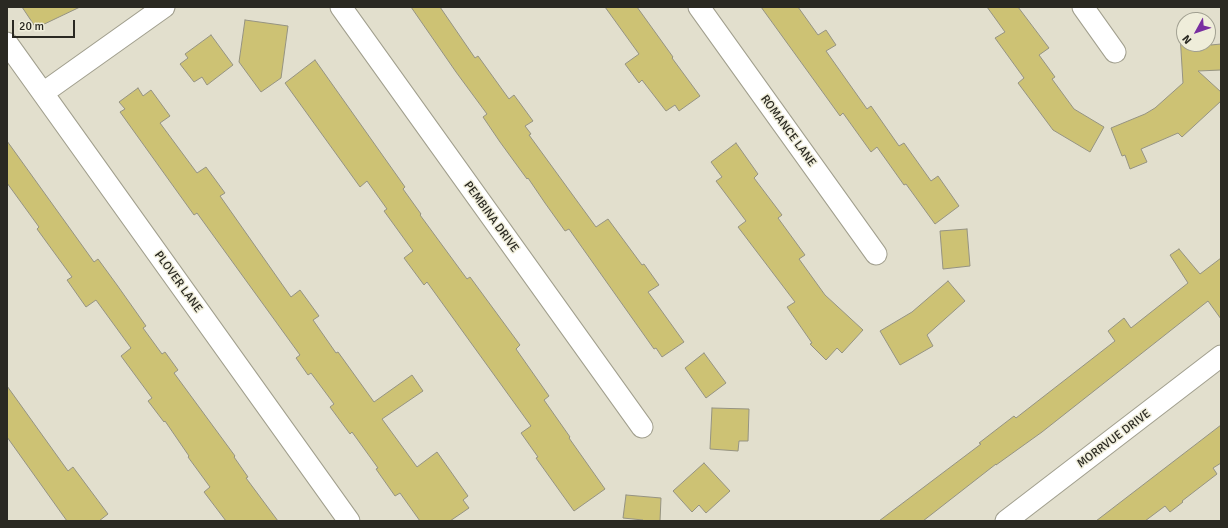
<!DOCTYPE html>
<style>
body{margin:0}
#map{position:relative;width:1228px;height:528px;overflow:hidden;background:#e2dfcd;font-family:Signika,sans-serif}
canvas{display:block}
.frame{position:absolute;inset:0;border:8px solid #2a2922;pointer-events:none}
.north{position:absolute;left:1176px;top:12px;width:40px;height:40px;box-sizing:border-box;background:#efedda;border:1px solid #a09f90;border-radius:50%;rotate:230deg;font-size:11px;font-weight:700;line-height:16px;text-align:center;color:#2a2922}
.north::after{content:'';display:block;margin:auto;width:14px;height:18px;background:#782ea0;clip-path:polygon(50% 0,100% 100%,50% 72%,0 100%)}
.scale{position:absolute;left:12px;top:20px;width:63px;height:18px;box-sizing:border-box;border:2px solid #2a2922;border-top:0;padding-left:5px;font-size:12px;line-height:14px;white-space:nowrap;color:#2a2922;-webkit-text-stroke:3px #efedda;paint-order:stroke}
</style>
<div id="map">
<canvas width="1228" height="528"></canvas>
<div class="frame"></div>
<div class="north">N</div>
<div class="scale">20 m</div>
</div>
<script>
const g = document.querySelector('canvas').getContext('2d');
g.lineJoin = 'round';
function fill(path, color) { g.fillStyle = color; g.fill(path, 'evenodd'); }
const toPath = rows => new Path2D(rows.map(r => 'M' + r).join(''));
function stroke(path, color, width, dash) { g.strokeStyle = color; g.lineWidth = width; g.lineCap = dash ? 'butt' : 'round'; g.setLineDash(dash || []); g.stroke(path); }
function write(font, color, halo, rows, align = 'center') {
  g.font = font + ' Signika,sans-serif'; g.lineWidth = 3; g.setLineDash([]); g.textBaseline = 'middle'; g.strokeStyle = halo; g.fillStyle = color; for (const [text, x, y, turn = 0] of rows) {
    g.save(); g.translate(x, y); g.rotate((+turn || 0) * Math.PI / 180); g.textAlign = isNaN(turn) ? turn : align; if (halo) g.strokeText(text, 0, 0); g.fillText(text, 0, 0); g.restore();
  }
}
const building = toPath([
 [22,7,80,7,36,28,22,7],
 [411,7,440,7,475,58,478,56,509,99,514,95,533,121,525,126,531,134,529,135,596,227,608,219,642,265,644,264,659,285,648,292,684,342,662,357,656,348,654,349,569,229,565,231,545,203,528,178,527,179,500,142,483,117,487,114,456,72,411,7],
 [605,7,637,7,673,57,672,58,700,96,679,111,675,105,666,111,642,80,639,83,625,64,639,54,605,7],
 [761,7,798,7,818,35,826,30,836,45,826,51,867,109,871,106,899,146,904,143,931,181,938,176,959,206,935,224,906,184,904,185,877,147,871,152,843,113,840,116,761,7],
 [987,7,1018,7,1049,48,1039,55,1055,77,1052,79,1074,109,1104,127,1090,152,1053,130,1018,83,1024,78,995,38,1005,32,987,7],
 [245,20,288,26,281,78,261,92,239,62,245,20],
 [1208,32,1210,32,1211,45,1221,44,1221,70,1198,71,1221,92,1221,101,1182,137,1178,133,1141,149,1147,162,1130,169,1125,155,1122,156,1111,128,1145,114,1155,108,1183,83,1180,34,1184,34,1184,44,1208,44,1208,32],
 [211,35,233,65,207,85,202,77,194,82,180,64,188,58,185,54,211,35],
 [315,60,405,187,403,189,421,214,420,215,467,279,470,277,520,345,516,349,549,396,544,400,570,437,569,438,605,489,574,511,536,458,538,457,521,433,531,426,427,282,424,285,404,258,413,251,384,211,387,209,367,181,360,187,285,83,315,60],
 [138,88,143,96,151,90,170,116,160,123,197,173,206,167,225,193,220,196,291,297,300,290,319,316,313,320,336,353,338,352,374,402,412,375,423,391,382,419,417,467,437,452,468,496,463,500,469,508,450,521,420,521,400,493,395,496,376,469,378,468,352,432,350,434,330,407,334,404,311,373,308,375,296,358,300,355,197,213,194,215,120,112,125,109,119,102,138,88],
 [7,141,94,262,98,259,117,285,146,326,143,328,162,354,165,352,178,370,174,373,235,456,234,457,248,477,246,478,278,521,226,521,204,492,210,487,188,457,189,456,165,421,164,422,148,401,152,398,121,356,131,348,96,300,86,307,67,280,72,277,37,229,39,227,7,183,7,141],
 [736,143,758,174,754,178,782,215,778,218,805,255,799,259,825,295,863,330,842,353,837,348,826,360,810,344,812,343,787,307,795,302,738,227,746,221,716,181,722,177,711,162,736,143],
 [967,229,970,266,943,269,940,231,967,229],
 [1179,249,1200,274,1221,258,1221,319,1208,301,1042,432,996,465,996,464,923,521,879,521,981,444,979,443,1014,416,1016,418,1115,341,1108,331,1124,318,1131,328,1188,283,1170,255,1179,249],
 [948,281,965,301,927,335,933,346,900,365,880,331,912,312,948,281],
 [704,353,726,383,706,398,685,368,704,353],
 [7,386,68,471,73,467,108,514,99,521,67,521,7,437,7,386],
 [712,408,749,409,748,441,739,441,738,451,710,449,712,408],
 [1221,425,1221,463,1213,468,1217,474,1182,501,1183,502,1170,512,1165,506,1145,521,1096,521,1221,425],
 [704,463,730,491,706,513,699,505,692,512,673,491,704,463],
 [626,495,661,498,660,521,643,521,643,520,623,518,626,495]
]);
fill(building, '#cdc274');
stroke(building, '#959382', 1);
const street = toPath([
 [341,7,642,427],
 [699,7,876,254],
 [1083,7,1115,52],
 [7,43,349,521],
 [43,93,164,7],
 [1006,521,1221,356]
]);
stroke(street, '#a19f8e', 23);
stroke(street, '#fff', 21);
write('12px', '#2a2922', '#efedda', [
 ["ROMANCE LANE",788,131,54],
 ["PEMBINA DRIVE",491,217,54],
 ["PLOVER LANE",178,282,54],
 ["MORRVUE DRIVE",1114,439,-37]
]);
</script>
